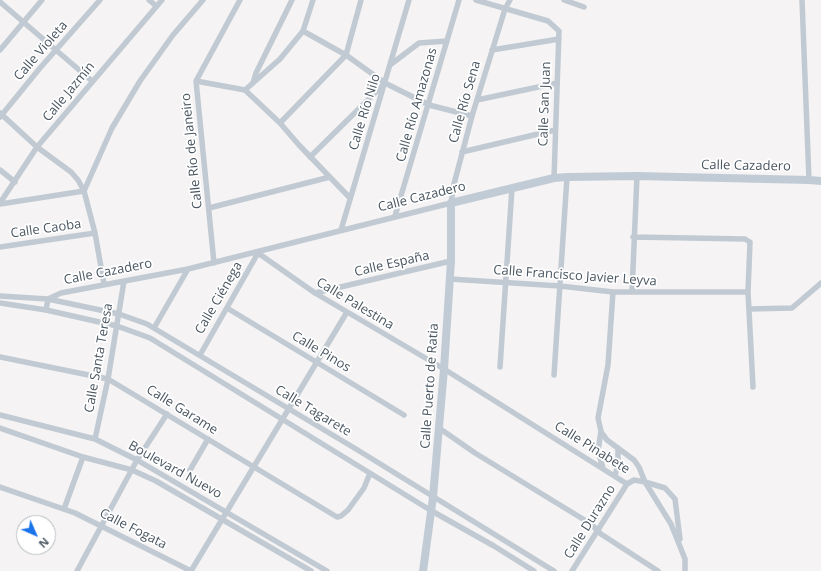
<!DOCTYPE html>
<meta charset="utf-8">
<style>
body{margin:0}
#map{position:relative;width:821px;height:571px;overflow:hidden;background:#f5f3f3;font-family:"Open Sans",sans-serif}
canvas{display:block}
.north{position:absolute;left:16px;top:515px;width:40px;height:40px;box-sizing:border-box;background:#fff;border:1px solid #b7bbc0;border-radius:50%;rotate:135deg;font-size:11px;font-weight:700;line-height:16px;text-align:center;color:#4a5661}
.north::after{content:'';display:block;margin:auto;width:14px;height:18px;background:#1a73e8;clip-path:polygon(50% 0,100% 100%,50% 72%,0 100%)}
</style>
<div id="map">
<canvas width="821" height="571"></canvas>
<div class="north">N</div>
</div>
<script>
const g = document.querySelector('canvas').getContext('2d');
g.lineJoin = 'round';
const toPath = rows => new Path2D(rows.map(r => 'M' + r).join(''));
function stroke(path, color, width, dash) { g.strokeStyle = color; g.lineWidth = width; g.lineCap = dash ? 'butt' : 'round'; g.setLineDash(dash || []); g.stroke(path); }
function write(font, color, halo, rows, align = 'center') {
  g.font = font + ' "Open Sans",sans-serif'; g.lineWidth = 3.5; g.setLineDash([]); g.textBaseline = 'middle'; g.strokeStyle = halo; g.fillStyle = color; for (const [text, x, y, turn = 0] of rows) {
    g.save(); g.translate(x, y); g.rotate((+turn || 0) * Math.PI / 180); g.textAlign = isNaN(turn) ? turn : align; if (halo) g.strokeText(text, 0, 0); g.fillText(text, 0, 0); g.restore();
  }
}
stroke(toPath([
 [149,0,156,6],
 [476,0,548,21,559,31,554,178],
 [564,0,584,7],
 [802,0,809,180],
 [0,2,92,81],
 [303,31,346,55,385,83,429,105,472,116],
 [0,50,42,0],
 [492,50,559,39],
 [390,65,419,43,447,41],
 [196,81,245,90],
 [253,83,256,73,292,0],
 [245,90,280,123,299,145,350,198],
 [245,90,280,59,303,31,313,0],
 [477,100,557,83],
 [0,113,37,147,71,172,78,180,84,191,95,233,104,284],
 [0,117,40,68,100,0],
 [280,123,346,55,361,0],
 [462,152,555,130],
 [310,157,384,84],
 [0,170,15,182],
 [0,203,37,147,162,0],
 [0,204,84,191,112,128,140,81,173,35,203,0],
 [209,208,330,177],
 [395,216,459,0],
 [341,230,409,0],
 [633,237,745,239,750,242,748,292,753,387],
 [0,247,95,233],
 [258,253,315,293,444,369,627,484],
 [214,263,196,81,240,0],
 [450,279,560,286,613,292,748,292],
 [632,292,637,176],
 [315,293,451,261],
 [0,296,48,299,119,314,147,324,356,449,554,571],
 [0,303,46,310,117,326,150,338,430,510,494,546,534,571],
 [227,308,404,415],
 [749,309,792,308,821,283],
 [46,310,48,299,61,293,188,269,451,203,454,184,472,116,505,9,510,0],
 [154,328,188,269],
 [200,355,258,253],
 [0,357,108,379,337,517,341,516,348,510,364,488,370,473],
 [500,367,512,188],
 [554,375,567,177],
 [0,415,95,439,137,460,327,571],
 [0,428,83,457,132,470,156,481,311,571],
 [439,428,475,453,591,524,601,534,658,571],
 [601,432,607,440,634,460,639,467,645,482,665,488,675,499,680,539],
 [95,439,108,379,124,281],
 [603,468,598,451,601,431,598,418,608,365,613,292],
 [190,470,208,439],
 [615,476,618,463,618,448],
 [0,487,75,513,191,571],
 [64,509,83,457],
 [77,571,137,460,167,414],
 [191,571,347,312],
 [572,571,627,484,634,480,645,482,671,524,685,559,685,571]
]), '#c1cad2', 5.5);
stroke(toPath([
 [423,571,433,497,444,369,451,261,451,203,554,178,567,177,637,176,809,180,821,181]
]), '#c1cbd6', 8);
write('13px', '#4a5661', '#fff', [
 ["Calle Violeta",41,51,-49],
 ["Calle Jazmín",69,92,-50],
 ["Calle Río Sena",465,102,-74],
 ["Calle San Juan",545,104,-88],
 ["Calle Río Amazonas",417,105,-74],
 ["Calle Río Nilo",365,112,-73],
 ["Calle Río de Janeiro",192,151,-96],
 ["Calle Cazadero",746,166,1],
 ["Calle Cazadero",422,197,-14],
 ["Calle Caoba",46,229,-8],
 ["Calle España",392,264,-13],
 ["Calle Cazadero",108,272,-11],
 ["Calle Francisco Javier Leyva",575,276,4],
 ["Calle Ciénega",219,298,-60],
 ["Calle Palestina",355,304,31],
 ["Calle Pinos",321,352,31],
 ["Calle Santa Teresa",99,358,-80],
 ["Calle Puerto de Ratia",430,386,-86],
 ["Calle Garame",182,410,32],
 ["Calle Tagarete",313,411,31],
 ["Calle Pinabete",592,448,32],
 ["Boulevard Nuevo",175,470,29],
 ["Calle Durazno",590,522,-58],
 ["Calle Fogata",133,529,27]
]);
</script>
